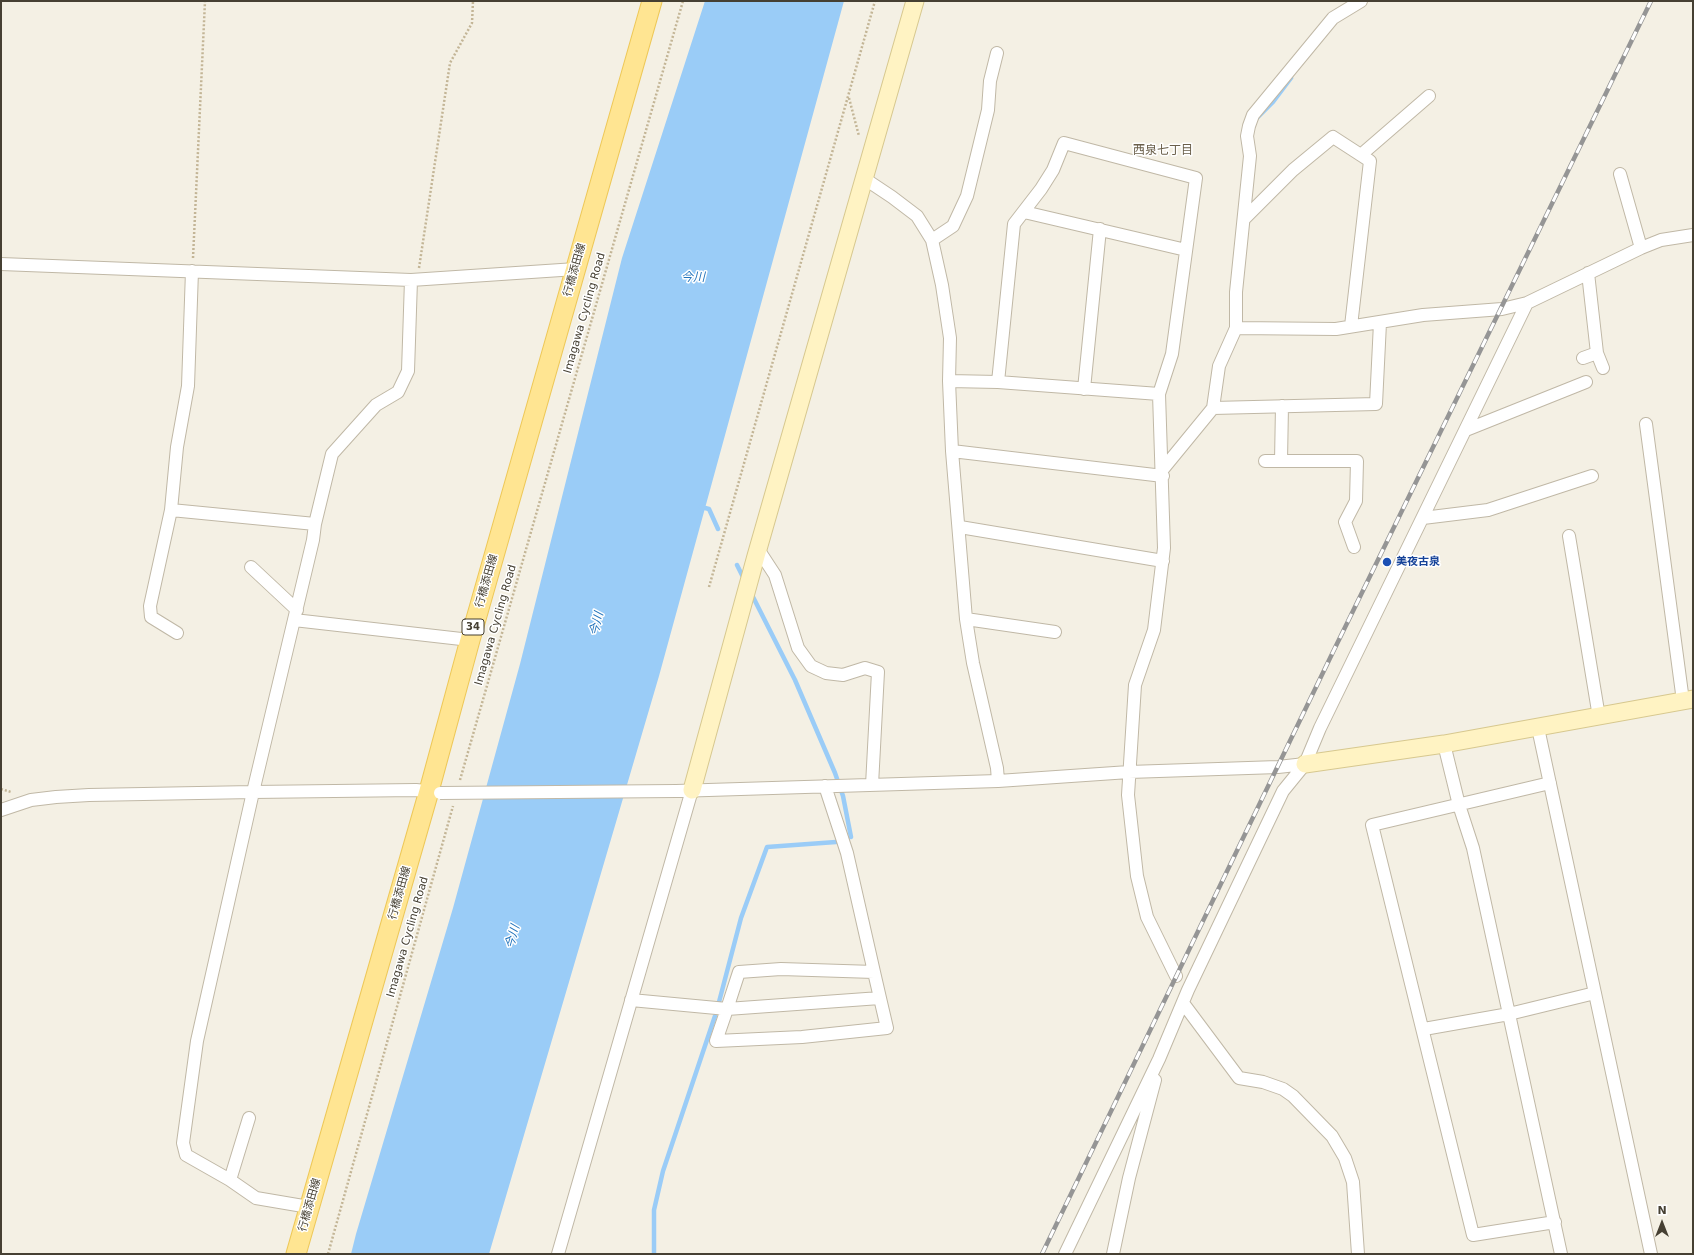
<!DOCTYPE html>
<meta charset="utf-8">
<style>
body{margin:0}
#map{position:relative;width:1694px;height:1255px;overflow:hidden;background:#f4f0e4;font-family:"DejaVu Sans",sans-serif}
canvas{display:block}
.frame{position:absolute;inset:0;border:2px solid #464033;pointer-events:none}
.north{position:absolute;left:1642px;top:1203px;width:40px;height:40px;-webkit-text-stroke:3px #fff;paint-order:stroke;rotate:0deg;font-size:11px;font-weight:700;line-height:16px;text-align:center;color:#464033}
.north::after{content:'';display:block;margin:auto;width:14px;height:18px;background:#464033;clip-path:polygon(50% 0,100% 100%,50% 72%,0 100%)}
</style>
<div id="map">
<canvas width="1694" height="1255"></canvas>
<div class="frame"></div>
<div class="north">N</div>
</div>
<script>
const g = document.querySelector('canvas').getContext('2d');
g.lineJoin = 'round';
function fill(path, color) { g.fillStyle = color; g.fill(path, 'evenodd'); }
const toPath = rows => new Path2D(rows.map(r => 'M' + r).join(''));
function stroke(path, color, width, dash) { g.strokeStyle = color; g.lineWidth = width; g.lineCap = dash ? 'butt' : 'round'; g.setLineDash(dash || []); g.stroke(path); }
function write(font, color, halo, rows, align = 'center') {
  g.font = font + ' "DejaVu Sans","Noto Sans JP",sans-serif'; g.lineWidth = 3; g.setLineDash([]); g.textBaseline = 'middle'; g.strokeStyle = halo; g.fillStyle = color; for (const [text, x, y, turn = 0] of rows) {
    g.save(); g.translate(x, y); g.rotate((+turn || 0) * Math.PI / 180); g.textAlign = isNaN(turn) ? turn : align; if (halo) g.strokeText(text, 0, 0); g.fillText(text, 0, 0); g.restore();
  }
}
fill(toPath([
 [705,1,844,1,659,676,489,1254,351,1254,356,1234,453,908,520,664,622,258]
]), '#9accf7');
stroke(toPath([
 [1257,118,1273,102,1291,78],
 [701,507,709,509,718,529],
 [737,565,744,579],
 [751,593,795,680,835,773,843,796,851,837],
 [719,1002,741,918,767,847,836,842],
 [654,1254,654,1210,663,1171,715,1016]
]), '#9accf7', 4.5);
const street = toPath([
 [1362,154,1429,96],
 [1620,174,1641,248],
 [865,179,892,197,917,216,932,240,942,285,950,338,949,381,952,451,966,619,973,663,997,768,998,781],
 [1024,212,1186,250],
 [1245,218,1293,170,1333,137,1370,161,1351,326],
 [932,240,953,226,967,196,988,110,990,81,997,53],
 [1,264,411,280,576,269],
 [192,271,188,386,177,447,171,510,315,524,313,540,253,792,197,1041,183,1143,186,1155,230,1180,256,1198,309,1207],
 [1588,273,1597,353,1603,368],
 [1236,328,1336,329,1423,315,1502,309,1527,303,1641,248,1661,240,1693,235],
 [1583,358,1597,353],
 [949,381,998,382,1159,394,1164,548,1154,630,1135,685,1128,795,1137,876,1147,917,1176,976],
 [998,382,1014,224,1041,189,1053,170,1064,143,1196,178,1172,354,1159,394],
 [1084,389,1100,229],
 [1213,408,1376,404,1380,323],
 [1646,424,1683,701],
 [1466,430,1586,382],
 [952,451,1163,476],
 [1265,461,1357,461,1356,501,1345,522,1354,547],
 [1281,461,1282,406],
 [1163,469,1213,408,1219,366,1236,328,1236,292,1250,156,1247,136,1249,126,1253,115,1333,18,1361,1],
 [171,510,150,606,151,617,177,633],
 [1423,518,1488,510,1592,476],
 [315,524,332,454,376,405,398,392,408,371,411,280],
 [960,527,1163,561],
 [1569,536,1599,717],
 [758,549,775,575,798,648,811,666,826,673,843,675,865,668,878,672,872,785],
 [251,567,297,610],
 [966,619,1055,632],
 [294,620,470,640],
 [1538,728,1651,1254],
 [1444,744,1459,805,1473,848,1561,1254],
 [1550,783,1372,825,1473,1235,1555,1222],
 [825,786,847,853,874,972],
 [676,791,998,781,1129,772,1278,767,1305,764],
 [1,810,31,800,56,797,89,795,253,792,416,790,435,792],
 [631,1000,727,1009,880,998,887,1028,802,1037,716,1041,727,1009,739,972,781,969,874,972,880,998],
 [1183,1003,1239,1078,1263,1082,1283,1089,1293,1096,1332,1136,1345,1158,1353,1182,1358,1254],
 [1424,1029,1509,1014,1595,993],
 [230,1180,249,1118],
 [558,1254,692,790],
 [1065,1254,1159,1059,1188,990,1283,791,1305,764,1320,728,1527,303],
 [1113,1254,1129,1178,1155,1080]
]);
const secondary = toPath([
 [1305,764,1444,744,1693,699],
 [692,790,756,556,915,1]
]);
const primary = toPath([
 [296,1254,429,791,470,640,652,1]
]);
stroke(street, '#c0b8a6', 14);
stroke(secondary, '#d7c88f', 19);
stroke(primary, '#eec858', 21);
stroke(toPath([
 [849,98,859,136],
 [193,258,205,1],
 [419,268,450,63,472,23,473,1],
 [709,587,875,1],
 [460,780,683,1],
 [1,789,11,792],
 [328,1254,453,806]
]), '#c3b596', 2.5, [2, 2]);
stroke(street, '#fff', 12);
stroke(secondary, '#fff3c3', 17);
stroke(primary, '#ffe592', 19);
const rail = toPath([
 [1042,1254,1332,654,1651,1]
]);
stroke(rail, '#959595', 4.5);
stroke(rail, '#fff', 3, [9]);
const streetBridge = toPath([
 [440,793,676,791]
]);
stroke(streetBridge, '#c0b8a6', 14, []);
stroke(streetBridge, '#fff', 12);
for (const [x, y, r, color] of [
 [1387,562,5,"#1a4fb4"]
]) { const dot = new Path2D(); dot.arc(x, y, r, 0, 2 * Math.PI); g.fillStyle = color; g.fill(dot); stroke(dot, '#fff', 1.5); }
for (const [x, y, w] of [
 [473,627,22]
]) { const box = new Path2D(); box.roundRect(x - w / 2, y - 8, w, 16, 3); g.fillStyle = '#fff'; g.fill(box); stroke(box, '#464033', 1); }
write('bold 10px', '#464033', null, [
 ["34",473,627]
]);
write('11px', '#464033', '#fff', [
 ["行橋添田線",575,270,-74],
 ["Imagawa Cycling Road",585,313,-74],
 ["行橋添田線",487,581,-74],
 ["Imagawa Cycling Road",496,625,-74],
 ["行橋添田線",400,893,-74],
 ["Imagawa Cycling Road",408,937,-74],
 ["行橋添田線",310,1205,-74]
]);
write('bold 11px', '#164399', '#fff', [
 ["美夜古泉",1396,562]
], 'left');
write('12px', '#6a5f4a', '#fff', [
 ["西泉七丁目",1163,151]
]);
write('italic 12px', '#2374bc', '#fff', [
 ["今川",693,278],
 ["今川",597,624,-76],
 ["今川",513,937,-74]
]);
</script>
